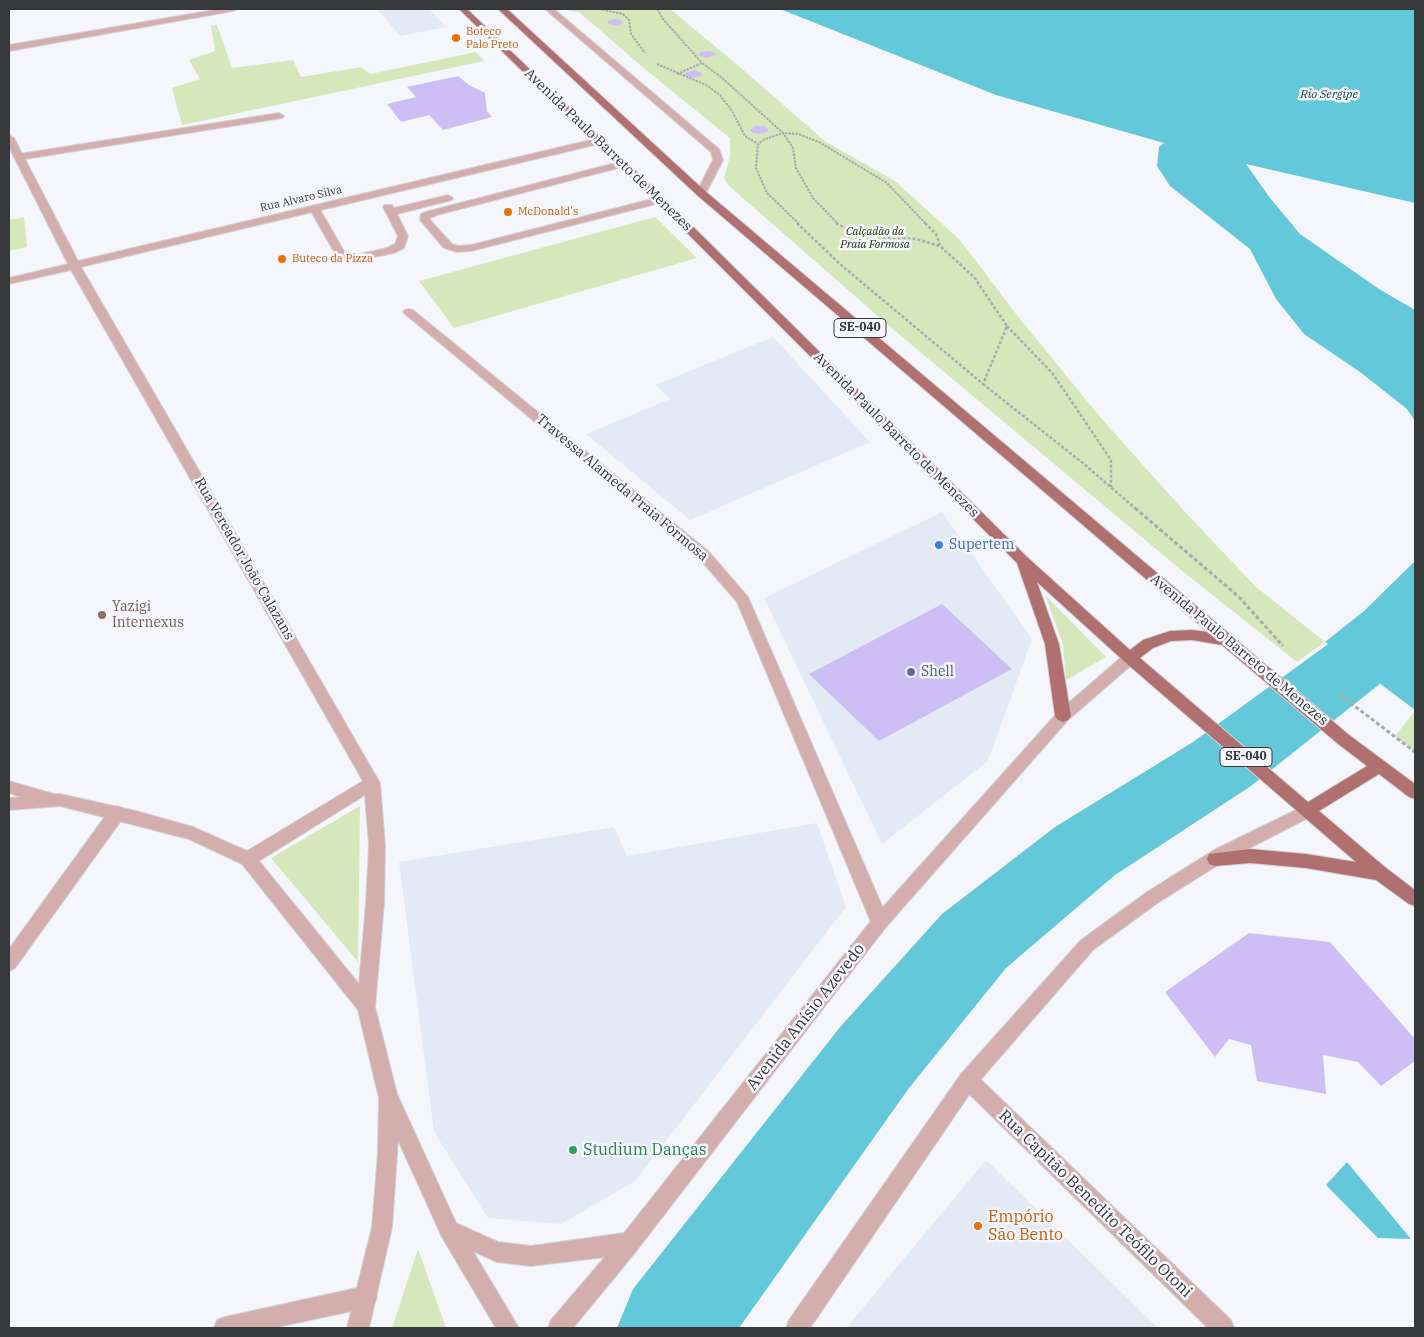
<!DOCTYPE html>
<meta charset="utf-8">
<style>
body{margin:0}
#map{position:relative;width:1424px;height:1337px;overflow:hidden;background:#f4f6fc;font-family:"IBM Plex Serif",serif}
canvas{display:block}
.frame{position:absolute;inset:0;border:10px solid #37383a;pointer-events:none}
</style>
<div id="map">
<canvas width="1424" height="1337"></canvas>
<div class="frame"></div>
</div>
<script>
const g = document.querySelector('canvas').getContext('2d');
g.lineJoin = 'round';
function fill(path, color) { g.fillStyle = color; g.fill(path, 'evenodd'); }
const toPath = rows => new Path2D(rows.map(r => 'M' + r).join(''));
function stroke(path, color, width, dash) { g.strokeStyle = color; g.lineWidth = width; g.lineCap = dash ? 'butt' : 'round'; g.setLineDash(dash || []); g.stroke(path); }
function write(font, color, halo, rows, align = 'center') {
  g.font = font + ' "IBM Plex Serif",serif'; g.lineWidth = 5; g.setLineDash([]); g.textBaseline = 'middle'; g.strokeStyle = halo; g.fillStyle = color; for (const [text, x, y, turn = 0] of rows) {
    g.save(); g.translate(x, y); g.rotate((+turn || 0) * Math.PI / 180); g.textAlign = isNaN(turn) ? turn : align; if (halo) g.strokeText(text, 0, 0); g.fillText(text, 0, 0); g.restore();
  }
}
fill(toPath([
 [377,9,429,9,446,27,400,36],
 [773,337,870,442,690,520,586,434,670,399,655,385],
 [942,512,1032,639,988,761,882,844,764,598],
 [817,823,846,907,635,1181,561,1224,488,1218,434,1132,399,862,614,827,627,856],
 [986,1160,1157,1327,1155,1328,846,1328]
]), '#e3e9f5');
fill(toPath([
 [558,9,670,9,741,68,826,142,895,181,960,240,1020,319,1101,418,1185,512,1256,587,1325,642,1297,662,1186,574,895,331,729,186,724,178,730,156,730,138,646,70,579,12],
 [217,25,232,68,293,60,301,77,361,67,370,74,476,52,484,61,182,125,172,88,200,79,189,60,215,51,211,26],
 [24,217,27,247,9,251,9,220],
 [655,217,697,258,454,328,419,281],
 [1045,595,1106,657,1066,680,1063,644],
 [1415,711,1415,752,1395,736],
 [360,806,358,962,271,858],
 [418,1249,446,1328,392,1328]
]), '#d6e7bc');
fill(toPath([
 [780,9,1415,9,1415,203,1246,164,1270,198,1300,234,1379,289,1415,310,1415,421,1407,409,1360,372,1304,334,1276,299,1250,249,1170,186,1157,166,1159,147,1164,143,996,95],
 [1415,561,1415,710,1325,642,1364,611],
 [1347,1162,1411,1239,1378,1238,1326,1185]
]), '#63c8d9');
fill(toPath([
 [1415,592,1415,656,1251,786,1115,875,1006,968,909,1088,739,1328,617,1328,633,1289,841,1026,942,914,1055,827,1193,742,1389,600,1415,592]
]), '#63c8d9');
fill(toPath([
 [615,19,620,20,623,23,617,26,607,23,608,21],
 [708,51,715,53,715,55,706,58,698,55,701,52],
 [695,70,700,72,702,75,693,78,685,75,687,72],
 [458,76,469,85,485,93,487,111,492,117,443,130,429,115,401,122,387,104,416,97,407,87],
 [755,126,764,126,768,129,768,131,762,134,753,133,750,130],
 [942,604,1012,669,879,741,809,674],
 [1249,933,1330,942,1415,1039,1415,1061,1381,1086,1358,1062,1323,1055,1326,1094,1257,1081,1251,1045,1229,1039,1215,1057,1165,992]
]), '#cdbff6');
const service = toPath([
 [545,9,554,9,719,149,723,160,705,195,701,196,696,193,713,160,711,152,545,9],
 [279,113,284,116,282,118,19,160,14,157,19,154,279,113],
 [623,161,628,164,626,166,437,215,430,218,430,220,452,244,458,246,471,245,660,197,665,200,664,202,471,251,457,252,444,248,420,220,421,214,429,211,623,161],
 [448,195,453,198,452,200,397,214,408,236,404,248,394,253,350,262,337,257,309,208,314,205,318,206,345,253,351,256,387,248,395,244,398,236,383,207,384,205,392,205,394,208,448,195],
 [117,806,123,808,125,813,123,818,15,968,9,971,9,949,111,808,117,806],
 [366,1286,374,1289,377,1297,374,1305,366,1308,273,1328,214,1328,217,1320,225,1317,366,1286]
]);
const minor = toPath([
 [220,9,237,9,233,11,9,51,9,45,220,9],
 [9,135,14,138,78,261,599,138,604,141,599,144,81,267,380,783,385,845,384,903,375,1007,397,1094,456,1223,519,1328,496,1328,442,1237,398,1140,392,1227,369,1328,347,1328,372,1227,378,1152,379,1098,358,1010,242,864,189,839,60,806,9,810,9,798,21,797,9,793,9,781,54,794,60,794,136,811,193,827,247,851,363,781,71,270,9,284,9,278,68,264,9,147,9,135],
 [365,795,369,845,366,903,359,984,259,861,365,795],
 [409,309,413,310,709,552,748,597,889,922,886,927,880,929,874,927,871,922,737,602,699,558,405,314,403,312,405,310,409,309],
 [968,1071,975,1074,1231,1320,1234,1328,1208,1328,961,1086,958,1080,961,1074,968,1071]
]);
const tertiary = toPath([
 [1130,653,1135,654,1137,658,1135,662,1068,720,886,927,637,1250,573,1328,548,1328,551,1320,605,1257,531,1266,497,1262,442,1237,439,1230,442,1223,449,1220,498,1242,531,1246,624,1233,874,917,1058,712,1125,654,1130,653],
 [1308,804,1314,805,1316,810,1314,815,1226,860,1159,902,1093,950,975,1086,810,1328,786,1328,789,1320,961,1074,1081,940,1147,892,1214,850,1308,804]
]);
const primary = toPath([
 [459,9,467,9,664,198,1027,557,1130,650,1143,640,1170,631,1192,630,1208,632,697,195,498,9,507,9,705,191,1349,735,1415,784,1415,799,1409,797,1379,774,1319,811,1386,868,1415,890,1415,906,1409,904,1376,880,1306,868,1250,863,1215,866,1209,864,1207,859,1209,854,1250,849,1306,854,1356,862,1125,662,1037,582,1059,644,1071,716,1068,720,1063,722,1058,720,1055,716,1045,644,1017,563,656,202,459,9],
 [1192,640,1222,645,1337,743,1367,766,1308,802,1140,658,1153,648,1171,641,1192,640]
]);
stroke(service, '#d2d4d9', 2);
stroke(minor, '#d2d4d9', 2);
stroke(tertiary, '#d2d4d9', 2);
stroke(primary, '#d2d4d9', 2);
stroke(toPath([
 [599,9,623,14,629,20,631,34,645,53],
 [657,9,663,19,702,63],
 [657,64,706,85,720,95,732,111,745,136,758,144],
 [677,74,702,63,721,77,783,133,798,134,819,142,887,183,926,224],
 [799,224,767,193,756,168,758,144,765,139,783,133,793,148,796,168,813,198,838,224]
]), '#a9abaf', 2, [2.5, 1]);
stroke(toPath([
 [797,223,840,264,983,384],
 [836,223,859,236,916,239,940,246,974,277,1007,326,983,384],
 [925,223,936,234,940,245],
 [1007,326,1053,374,1111,460,1111,487],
 [983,384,1084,464,1136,509]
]), '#a9abaf', 2.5, [3, 2]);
stroke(toPath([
 [1135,508,1239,597,1283,646],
 [1340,695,1415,752]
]), '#a9abaf', 3, [4, 2.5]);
fill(service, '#d3aead');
fill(minor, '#d3aead');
fill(tertiary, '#d3aead');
fill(primary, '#b07070');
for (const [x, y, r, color] of [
 [456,38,5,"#e8710a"],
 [508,212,5,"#e8710a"],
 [282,259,5,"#e8710a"],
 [939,545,5,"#3f7fe0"],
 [102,615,5,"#8d6e63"],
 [911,672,5,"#5c6f8a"],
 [573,1150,5,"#2e9e5b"],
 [978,1226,5,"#e8710a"]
]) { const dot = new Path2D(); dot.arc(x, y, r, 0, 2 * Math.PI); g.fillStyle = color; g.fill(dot); stroke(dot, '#f4f6fc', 2); }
write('11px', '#c56008', '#f4f6fc', [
 ["Boteco",466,32],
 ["Palo Preto",466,45],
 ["McDonald's",518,212],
 ["Buteco da Pizza",292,259]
], 'left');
write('11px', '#37383a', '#f4f6fc', [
 ["Rua Alvaro Silva",301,199,-13]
]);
write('italic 11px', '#233200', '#f4f6fc', [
 ["Calçadão da",875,232],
 ["Praia Formosa",875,245]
]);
write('italic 12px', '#0f3e46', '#f4f6fc', [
 ["Rio Sergipe",1329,95]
]);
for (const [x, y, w] of [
 [860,328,52],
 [1246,757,52]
]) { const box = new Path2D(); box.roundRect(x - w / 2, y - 9.5, w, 19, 4); g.fillStyle = '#f4f6fc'; g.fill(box); stroke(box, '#37383a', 1); }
write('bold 12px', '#37383a', null, [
 ["SE-040",860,328],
 ["SE-040",1246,757]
]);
write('14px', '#37383a', '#f4f6fc', [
 ["Avenida Paulo Barreto de Menezes",608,150,44],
 ["Avenida Paulo Barreto de Menezes",896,435,45],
 ["Travessa Alameda Praia Formosa",622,488,40],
 ["Rua Vereador João Calazans",244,559,60],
 ["Avenida Paulo Barreto de Menezes",1239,650,40]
]);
write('14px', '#366cbe', '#f4f6fc', [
 ["Supertem",949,545]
], 'left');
write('14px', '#785e54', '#f4f6fc', [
 ["Yazigi",112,607],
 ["Internexus",112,623]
], 'left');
write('14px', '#4e5e75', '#f4f6fc', [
 ["Shell",921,672]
], 'left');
write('16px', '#37383a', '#f4f6fc', [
 ["Avenida Anísio Azevedo",806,1017,-52],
 ["Rua Capitão Benedito Teófilo Otoni",1095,1204,44]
]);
write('16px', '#27864d', '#f4f6fc', [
 ["Studium Danças",583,1150]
], 'left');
write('16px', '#c56008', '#f4f6fc', [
 ["Empório",988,1217],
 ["São Bento",988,1235]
], 'left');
</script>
